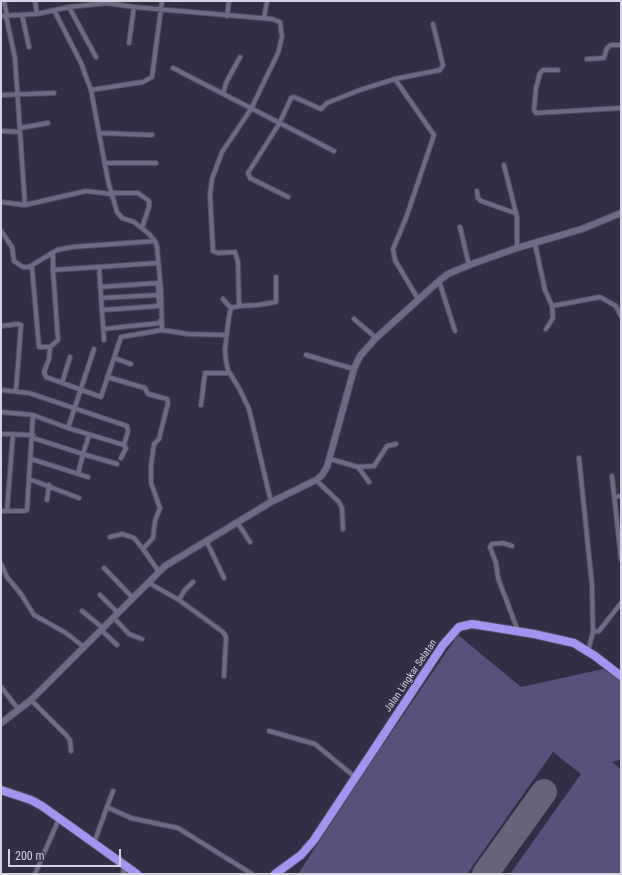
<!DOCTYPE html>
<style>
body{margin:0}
#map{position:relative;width:622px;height:875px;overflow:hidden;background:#322f45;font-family:"Roboto Condensed",sans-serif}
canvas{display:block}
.frame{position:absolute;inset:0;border:2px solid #d4d3e1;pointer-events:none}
.scale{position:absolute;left:8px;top:849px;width:113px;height:18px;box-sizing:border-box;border:2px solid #d4d3e1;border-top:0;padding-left:5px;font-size:12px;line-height:14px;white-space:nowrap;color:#d4d3e1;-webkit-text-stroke:3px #322f45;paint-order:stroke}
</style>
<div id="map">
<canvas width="622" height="875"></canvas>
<div class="frame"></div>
<div class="scale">200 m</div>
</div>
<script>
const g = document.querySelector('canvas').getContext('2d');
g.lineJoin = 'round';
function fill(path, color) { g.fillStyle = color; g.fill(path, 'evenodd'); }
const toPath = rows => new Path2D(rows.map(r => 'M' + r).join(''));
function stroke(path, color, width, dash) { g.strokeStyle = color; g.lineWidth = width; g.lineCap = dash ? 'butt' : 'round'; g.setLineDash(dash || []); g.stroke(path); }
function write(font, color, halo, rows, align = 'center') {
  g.font = font + ' "Roboto Condensed",sans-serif'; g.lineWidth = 3; g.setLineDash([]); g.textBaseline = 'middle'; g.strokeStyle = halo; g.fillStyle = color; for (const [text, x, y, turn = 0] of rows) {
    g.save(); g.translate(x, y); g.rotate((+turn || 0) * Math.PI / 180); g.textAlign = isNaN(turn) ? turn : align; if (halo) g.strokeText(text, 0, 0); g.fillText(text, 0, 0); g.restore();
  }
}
fill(toPath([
 [458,635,521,687,603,669,621,681,621,759,612,762,621,770,621,874,510,874,581,774,553,752,467,874,298,874,365,771]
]), '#57517b');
stroke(toPath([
 [485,874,544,792]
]), '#666478', 26);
const street = toPath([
 [4,1,7,16],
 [35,1,37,14],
 [69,7,96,57],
 [54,10,81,63,91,90,108,181,117,212,122,218,134,222,149,234,155,241,157,247,161,290,162,330],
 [22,15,29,47],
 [1,16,37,14,69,7,107,3,134,7,272,19,280,22,282,37,278,53,251,109,222,152,212,179,210,195,213,251,218,253,235,252,238,262,239,306,231,308,229,317,225,349,226,361,228,370,240,390,249,409,271,502],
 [6,16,15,58,25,205],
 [227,16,229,1],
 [264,18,267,1],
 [129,43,134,7],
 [587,59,604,58,607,48,611,45,621,45],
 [173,68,334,151],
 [558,70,543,70,540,73,536,88,534,110,536,113,621,108],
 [395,79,434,135,406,218,393,249,395,260,418,299],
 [91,90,143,82,152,77,162,1],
 [223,94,226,83,240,57],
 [1,95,54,93],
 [20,128,48,123],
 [1,131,20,132],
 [100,133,152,135],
 [105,163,156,163],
 [504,165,517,217,517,248],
 [477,191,478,198,481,201,515,213],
 [111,193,138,193,149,201,149,207,142,228],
 [288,197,250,178,248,173,279,124,291,98,294,97,321,109,327,103,360,90,395,79,440,70,443,65,433,24],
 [1,202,25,205,86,191,111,194],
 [460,227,469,265],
 [1,231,12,247,14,261,23,267,29,267,57,250,72,247,155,241],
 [535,244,545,290,552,306,600,297,616,306,621,316],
 [53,253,53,270,157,263],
 [29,267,32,268,39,347,50,347,58,340,53,270],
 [99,267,104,340],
 [439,281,455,331],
 [158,283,159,304],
 [100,287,158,283],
 [101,298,158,295],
 [223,299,231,308],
 [239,306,258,305,276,302,276,277],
 [102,310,159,306],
 [354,319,376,338],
 [1,326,18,324,21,325,16,391],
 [103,329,160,323,160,321],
 [546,329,553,318,552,306],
 [50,347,49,359,44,372,46,377,101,397,121,337,162,330,188,334,226,335],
 [306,355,354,369],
 [114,358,131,364],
 [107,377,145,388,148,394,167,399,168,403,159,439,154,444,151,465,151,483,160,508,155,521,153,538,143,549,159,572],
 [62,383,70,357],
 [1,390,29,393,127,426,128,431,124,445,68,428,33,415,1,412],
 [201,405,205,373,230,373],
 [68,428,94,349],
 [1,434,33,435],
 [33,438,83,454,89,435],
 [121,458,126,448,124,445],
 [579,458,592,585,593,632,588,651],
 [31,459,88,477],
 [330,459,358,467,369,482],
 [358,467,374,466,387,446,396,444],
 [78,474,83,454,117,464],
 [612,476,621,559],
 [29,479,79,498],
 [316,480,339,502,342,508,343,529],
 [615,497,621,496],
 [47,500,49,485],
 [1,511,24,511,27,510,33,415],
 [7,511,13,434],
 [237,522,250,542],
 [110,537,122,534,134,538,143,549],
 [206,540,224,578],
 [512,546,503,543,492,544,490,547,496,563,498,578,518,631],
 [1,564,7,577,21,594,34,615,66,633,84,647],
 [104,568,133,598],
 [149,583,179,600,223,632,226,637,224,676],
 [100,595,118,613],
 [179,600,184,591,193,582],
 [82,611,103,628],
 [113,617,129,634,142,639],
 [101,630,117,645],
 [593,632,599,631,621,603],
 [1,687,19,710],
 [31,700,66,735,70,740,71,751],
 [269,731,315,744,355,777],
 [107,807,113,791],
 [94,843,107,807,131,818,178,828,252,874],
 [35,874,59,819]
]);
const secondary = toPath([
 [1,723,31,700,165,566,271,502,316,480,322,475,327,467,354,369,360,356,376,338,439,281,448,274,469,265,517,248,582,229,621,213],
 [124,874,125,866]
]);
const highway = toPath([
 [1,790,31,800,42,806,137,874],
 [275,874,301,855,314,840,443,645,459,627,472,624,534,634,574,643,595,656,621,676]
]);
stroke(street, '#4e4c5e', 6);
stroke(secondary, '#4e4c5e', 8);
stroke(highway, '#4e4c5e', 10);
stroke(street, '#6d6b84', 4);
stroke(secondary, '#6d6b84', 6);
stroke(highway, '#a294f0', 8);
write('10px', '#d4d3e1', '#322f45', [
 ["Jalan Lingkar Selatan",411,676,-56]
]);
</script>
